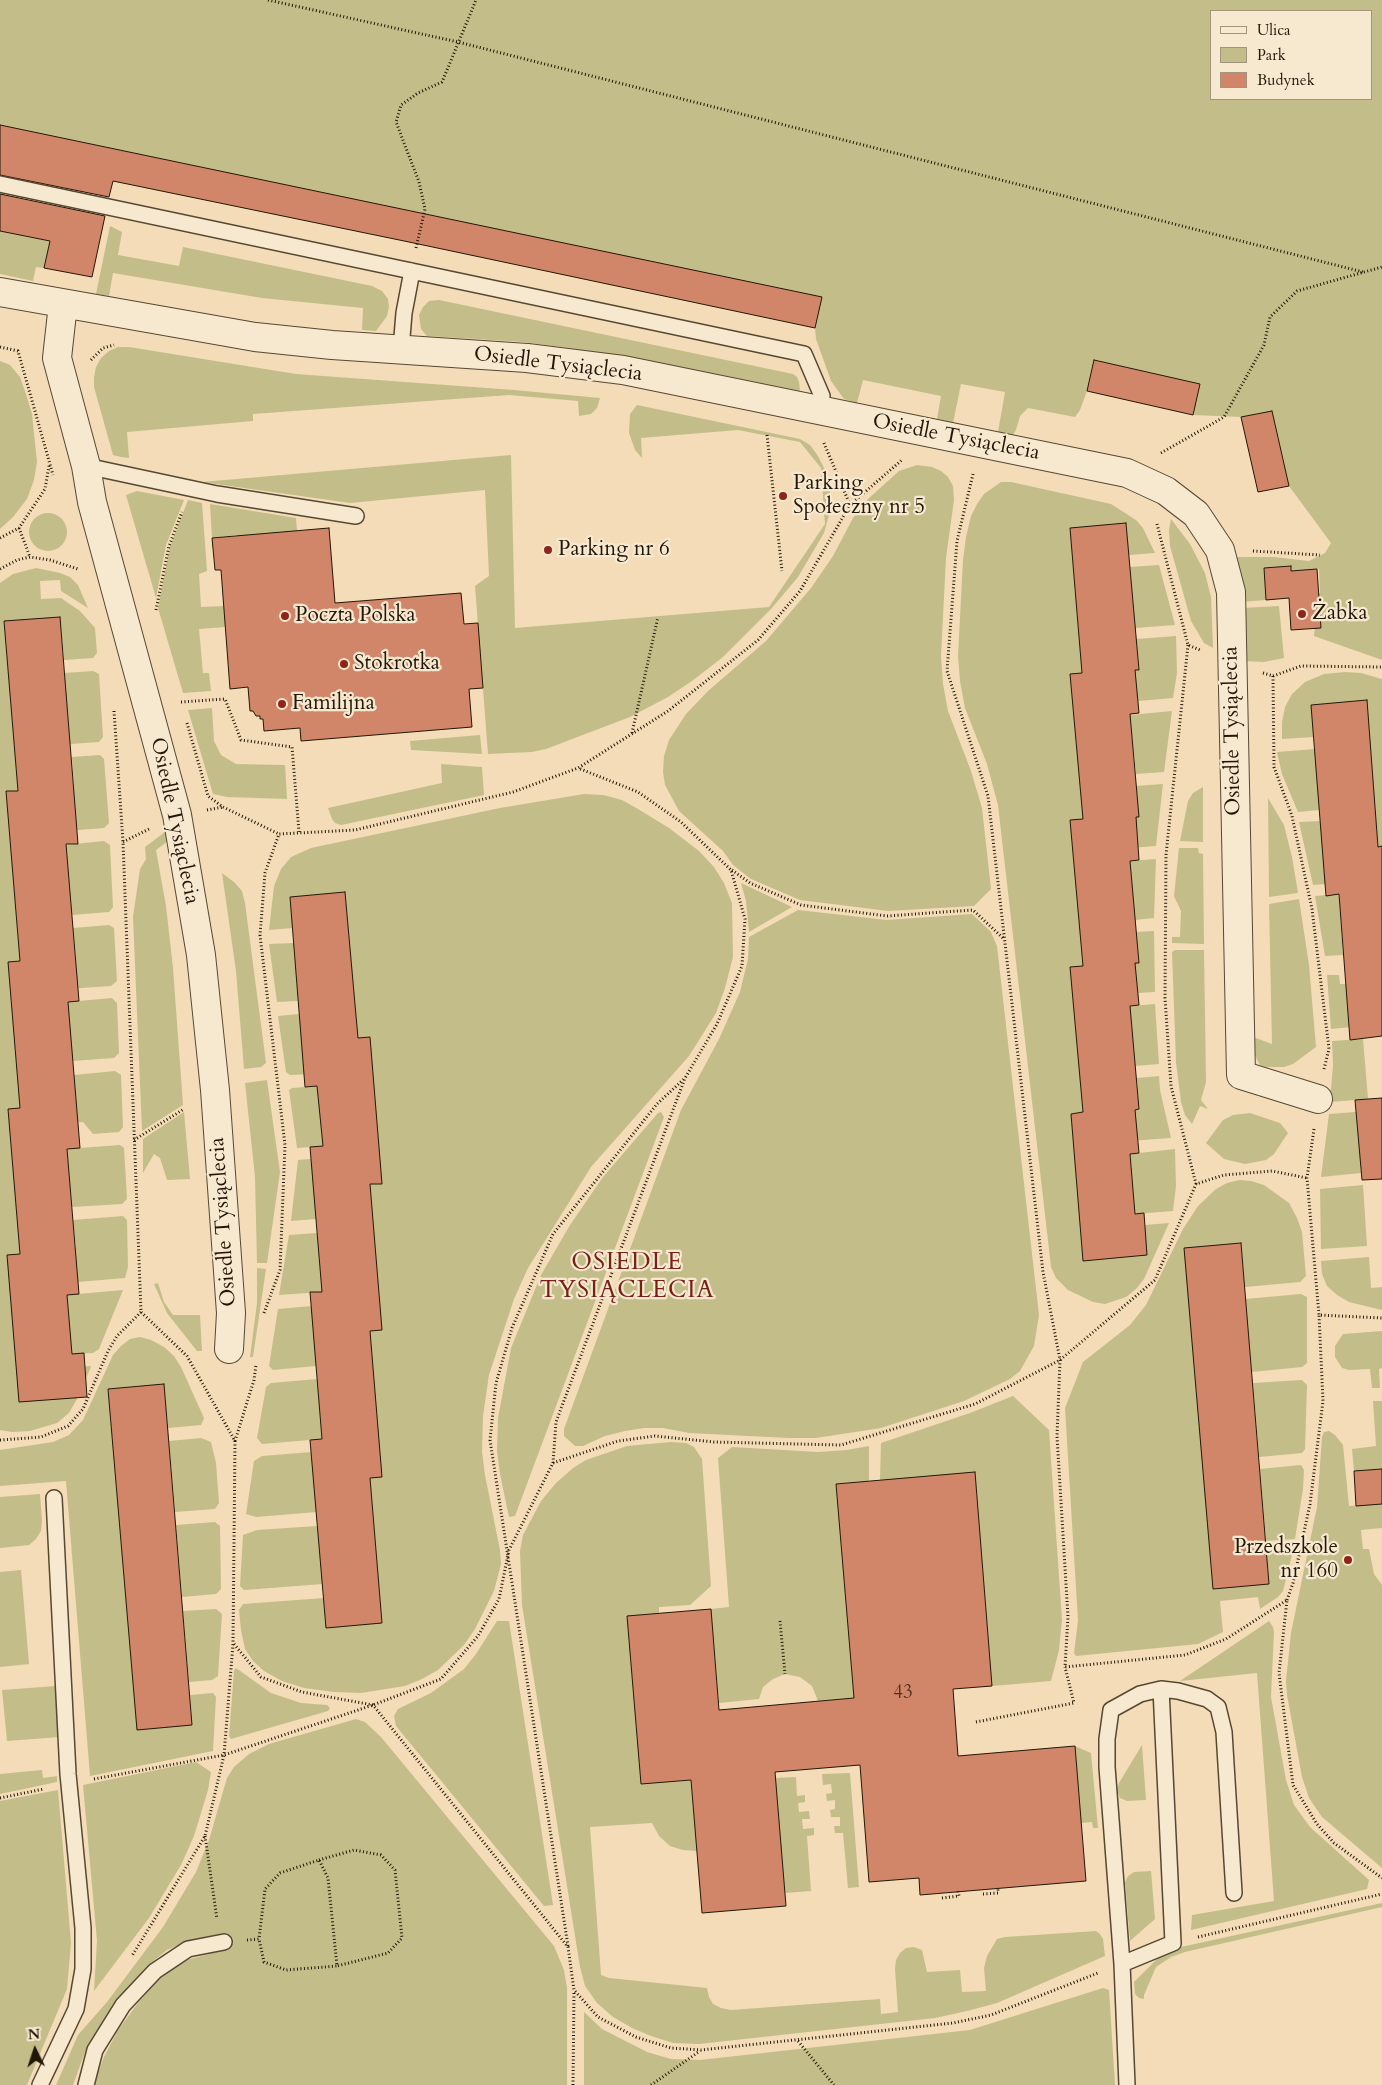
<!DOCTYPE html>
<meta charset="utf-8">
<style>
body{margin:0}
#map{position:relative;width:1382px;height:2085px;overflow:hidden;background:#f3dcb7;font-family:Cardo,serif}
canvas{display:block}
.legend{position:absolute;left:1210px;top:10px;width:162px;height:90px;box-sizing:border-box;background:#f7e8d0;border:1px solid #a2947f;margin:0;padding:6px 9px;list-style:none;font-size:15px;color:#221606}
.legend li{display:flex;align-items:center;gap:10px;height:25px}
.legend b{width:25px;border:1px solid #a2947f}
.north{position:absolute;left:10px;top:2025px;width:50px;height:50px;-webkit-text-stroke:4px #f7e8d0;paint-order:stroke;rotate:356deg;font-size:14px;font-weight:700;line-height:20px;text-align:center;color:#221606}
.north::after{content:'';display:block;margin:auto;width:18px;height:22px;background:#221606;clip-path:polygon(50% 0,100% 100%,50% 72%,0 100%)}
</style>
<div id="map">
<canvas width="1382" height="2085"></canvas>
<ul class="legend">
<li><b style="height:6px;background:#f7e8d0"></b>Ulica</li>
<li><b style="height:14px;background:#c3be89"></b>Park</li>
<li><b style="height:14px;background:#d1866a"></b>Budynek</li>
</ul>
<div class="north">N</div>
</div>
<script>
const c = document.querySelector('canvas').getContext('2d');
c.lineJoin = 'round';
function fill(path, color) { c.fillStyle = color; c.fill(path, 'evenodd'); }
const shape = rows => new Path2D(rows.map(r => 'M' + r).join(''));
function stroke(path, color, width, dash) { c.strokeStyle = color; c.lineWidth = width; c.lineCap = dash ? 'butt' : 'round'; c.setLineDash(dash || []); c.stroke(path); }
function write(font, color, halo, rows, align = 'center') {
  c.font = font + ' Cardo,serif'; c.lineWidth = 4.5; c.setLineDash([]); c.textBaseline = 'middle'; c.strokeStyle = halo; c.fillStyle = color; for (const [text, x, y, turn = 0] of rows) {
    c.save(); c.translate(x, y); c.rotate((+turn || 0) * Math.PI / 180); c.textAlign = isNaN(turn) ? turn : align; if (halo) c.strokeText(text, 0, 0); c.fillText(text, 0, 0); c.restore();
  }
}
const green = shape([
 [0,0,1382,0,1382,660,1314,636,1318,594,1320,593,1319,569,1291,571,1291,566,1264,568,1266,600,1241,602,1231,557,1274,557,1309,561,1325,553,1331,543,1289,486,1272,411,1241,417,1193,415,1200,384,1094,360,1087,391,1080,410,1075,417,1028,408,1020,416,1016,430,1013,435,998,432,1005,392,961,384,953,423,937,419,941,396,863,380,857,403,844,399,831,381,816,339,815,328,821,297,0,125],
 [1211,11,1371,11,1371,99,1211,99],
 [110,226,122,232,118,255,179,266,183,247,372,286,382,291,388,299,389,307,387,316,376,331,362,330,363,308,262,298,113,273,109,296,96,294],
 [0,231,97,251,49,245,44,268,36,267,33,281,0,274],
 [439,300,793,374,797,377,799,382,800,391,626,356,523,342,427,336,421,329,419,315,423,307,429,301],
 [118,347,129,347,296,374,514,390,600,398,597,408,591,414,579,416,578,401,509,395,253,414,253,421,127,432,129,458,121,457,113,455,94,387,94,377,96,367,101,358,109,351],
 [0,361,10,365,20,377,26,394,32,414,37,462,34,480,27,499,13,517,0,529],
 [637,405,800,439,810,445,818,456,826,472,830,491,830,511,824,533,798,577,771,609,723,657,692,681,668,697,630,717,546,749,532,752,488,754,475,586,489,576,485,490,350,503,202,482,511,455,515,628,769,607,825,524,821,468,800,442,738,430,641,438,642,458,635,450,629,433,630,414],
 [917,465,932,467,941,471,948,477,953,486,954,500,946,558,941,656,943,684,948,711,971,771,982,808,991,889,974,906,888,911,800,900,751,879,733,865,723,851,679,811,665,785,663,772,664,756,669,740,686,714,708,691,766,641,811,588,833,556,853,518,868,499,899,471],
 [1001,482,1011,482,1111,504,1136,520,1143,528,1155,553,1129,555,1126,523,1070,528,1082,673,1070,675,1083,819,1070,821,1083,966,1070,967,1083,1112,1071,1114,1083,1261,1139,1256,1145,1225,1169,1223,1144,1279,1136,1289,1126,1297,1105,1304,1093,1302,1068,1290,1056,1278,1051,1267,998,805,987,764,965,708,960,681,958,656,963,560,966,537,971,516,977,504,984,494],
 [137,491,184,500,166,545,156,598,126,495],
 [188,500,202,503,207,571,199,574,201,607,224,606,226,627,199,629,203,673,209,673,211,691,183,693,158,608,170,547],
 [210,504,296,518,297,531,238,542,237,535,212,538],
 '29 532a19 19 0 1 1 38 0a19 19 0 1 1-38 0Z',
 [1171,519,1190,544,1205,573,1211,597,1213,648,1204,643,1191,621,1170,546,1169,530],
 [1159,565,1175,625,1135,628,1130,567],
 [36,568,60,573,70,577,78,585,88,608,61,591,60,580,40,581,41,599,61,598,80,611,95,628,97,653,93,658,64,660,60,617,4,622,18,791,6,792,20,961,8,962,20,1108,8,1109,20,1254,73,1367,90,1366,91,1367,77,1399,69,1413,57,1423,30,1431,12,1432,0,1430,0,583,13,574],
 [1279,606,1284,658,1264,662,1243,661,1242,608],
 [1176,636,1177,673,1173,698,1138,701,1127,671,1139,670,1136,639],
 [93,671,99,674,103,737,99,742,70,744,64,673],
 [1345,672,1361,673,1382,679,1382,846,1378,847,1367,700,1311,705,1314,737,1282,739,1282,722,1285,707,1292,694,1305,682,1324,674],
 [212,708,214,741,221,755,236,764,285,765,287,799,227,797,213,794,188,710],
 [1172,711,1164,772,1136,774,1130,715],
 [480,735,482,754,411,750,410,741],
 [1315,749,1319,810,1298,812,1282,774,1277,752],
 [100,755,104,759,109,823,104,828,65,831,62,789,74,788,72,757],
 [441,764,482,767,484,795,341,825,335,823,332,819,328,808,442,783],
 [1163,784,1156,846,1129,848,1127,818,1136,786],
 [1203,787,1203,842,1180,841,1188,801,1193,793],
 [584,794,603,795,622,800,638,809,669,828,699,851,714,867,724,883,732,903,733,957,725,988,716,1013,689,1056,591,1167,528,1268,514,1299,489,1375,483,1416,482,1452,485,1475,500,1550,501,1564,494,1591,475,1629,464,1645,438,1670,422,1679,405,1686,361,1693,334,1692,304,1688,282,1681,264,1671,253,1661,245,1649,241,1630,239,1610,243,1604,324,1598,382,1622,370,1478,370,1331,382,1330,370,1184,381,1184,370,1037,358,1038,345,892,290,897,293,928,269,930,274,886,281,869,291,857,311,848,500,808],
 [1268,798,1284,825,1292,857,1298,893,1269,897],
 [1321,821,1338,883,1313,885,1299,822],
 [169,829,172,838,156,850,166,906,173,968,183,1105,142,1131,133,917,140,869,146,859,145,847],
 [104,841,110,845,113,907,109,912,72,915,66,845],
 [1179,848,1198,848,1199,853,1203,854,1204,944,1172,943,1172,937,1180,937,1181,911,1174,896],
 [1156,859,1154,918,1135,920,1130,861],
 [222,873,234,882,242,891,245,903,266,1063,261,1067,244,1069,236,971],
 [741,883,792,907,749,932,746,901],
 [1339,894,1343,955,1325,956,1315,896],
 [1299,899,1309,965,1316,1047,1293,1064,1284,1067,1266,1067,1260,1065,1251,1048,1248,1035,1272,1044,1269,904],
 [798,910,887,920,972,914,991,932,997,946,1039,1315,1034,1346,1020,1371,1010,1379,964,1401,881,1428,816,1438,788,1438,689,1433,663,1428,644,1428,625,1431,605,1436,583,1446,575,1446,564,1436,564,1429,681,1110,719,1039,740,992,748,959,749,937],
 [109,925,114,928,117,981,111,986,66,989,64,959,76,958,73,928],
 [1154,931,1155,992,1138,993,1127,964,1139,962,1136,932],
 [294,943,298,1001,277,1002,269,944],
 [1175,950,1204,950,1206,1082,1201,1100,1208,1109,1200,1106,1192,1124,1185,1115,1181,1102,1176,1062,1172,952],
 [1327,975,1339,975,1340,984,1346,984,1362,1026,1331,1029],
 [112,998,117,1003,119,1053,114,1058,72,1061,68,1002],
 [1155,1004,1159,1064,1135,1066,1130,1006],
 [299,1014,316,1074,290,1075,286,1072,278,1016],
 [1363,1039,1368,1099,1330,1102,1333,1065,1332,1041],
 [115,1071,121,1075,123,1127,119,1132,93,1134,83,1122,71,1123,74,1075],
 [1159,1076,1160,1090,1171,1138,1129,1141,1127,1110,1139,1109,1137,1078],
 [267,1080,280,1172,267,1263,257,1263,255,1177,245,1083],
 [317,1086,323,1146,297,1148,289,1090,292,1088],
 [1368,1111,1359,1141,1361,1173,1321,1177,1329,1114],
 [184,1112,190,1179,167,1180,160,1158,154,1154,143,1173,143,1139],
 [661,1112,664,1117,515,1516,509,1517,500,1474,497,1451,498,1418,511,1348,541,1275,570,1225,603,1177,658,1113],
 [1250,1113,1280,1123,1288,1133,1274,1154,1266,1160,1245,1164,1224,1159,1206,1143,1223,1120,1233,1115],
 [120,1145,124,1148,127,1199,122,1204,72,1207,67,1149],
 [1175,1149,1176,1186,1173,1211,1135,1214,1130,1154],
 [323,1158,316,1219,291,1221,298,1160],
 [1239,1180,1251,1181,1264,1185,1289,1203,1297,1218,1302,1232,1306,1276,1300,1282,1245,1287,1241,1243,1185,1248,1214,1589,1269,1584,1267,1553,1293,1551,1283,1591,1278,1597,1260,1609,1258,1597,1220,1601,1223,1632,1198,1644,1076,1656,1074,1653,1078,1621,1065,1408,1083,1362,1130,1325,1146,1305,1183,1229,1198,1206,1216,1189,1227,1183],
 [1363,1185,1367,1246,1321,1249,1320,1189],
 [123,1216,127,1220,128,1267,125,1278,66,1283,64,1252,76,1251,73,1220],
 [317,1233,322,1292,279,1295,289,1235],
 [1369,1257,1371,1288,1382,1287,1382,1310,1349,1302,1337,1295,1327,1286,1322,1274,1321,1261],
 [257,1268,266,1269,253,1357,250,1357,257,1303],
 [158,1283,164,1302,173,1315,200,1315,202,1351,197,1351,167,1313,154,1284],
 [123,1290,99,1349,93,1353,72,1354,67,1295],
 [1301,1294,1307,1297,1307,1363,1302,1367,1252,1372,1245,1299],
 [323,1305,316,1366,273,1370,269,1366,278,1309],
 [1382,1331,1382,1368,1379,1369,1380,1388,1372,1388,1370,1369,1349,1370,1342,1368,1335,1357,1335,1346,1343,1334],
 [140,1337,151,1340,164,1347,174,1356,181,1367,204,1418,201,1425,168,1428,164,1384,108,1389,137,1729,192,1725,190,1695,213,1693,216,1697,213,1751,90,1776,66,1481,0,1486,0,1450,53,1442,69,1435,83,1420,113,1355,121,1346,130,1339],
 [317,1379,322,1439,262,1444,257,1438,266,1387,271,1383],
 [1302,1380,1307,1385,1305,1449,1302,1453,1259,1457,1253,1383],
 [1013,1396,1049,1430,1062,1620,1059,1650,1051,1681,992,1686,975,1473,880,1480,881,1443,970,1413],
 [1373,1401,1382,1401,1382,1469,1354,1471,1352,1449,1376,1446],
 [1329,1431,1335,1435,1343,1445,1349,1506,1382,1504,1382,1528,1361,1530,1363,1549,1369,1549,1374,1574,1382,1585,1382,1868,1322,1817,1309,1798,1302,1777,1287,1695,1286,1681,1291,1633,1317,1507,1322,1437,1324,1432],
 [201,1438,211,1442,216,1463,219,1503,215,1509,175,1512,169,1441],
 [671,1442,686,1443,694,1447,702,1459,711,1586,690,1605,659,1607,659,1613,627,1617,641,1784,691,1780,697,1851,683,1850,670,1846,659,1836,652,1823,590,1827,601,1975,609,1978,707,1988,709,1997,713,2004,721,2008,731,2010,880,1999,881,2014,898,2012,895,1969,896,1960,900,1953,906,1948,914,1947,922,1950,927,1972,960,1970,962,1992,986,1991,984,1968,987,1956,997,1939,1005,1937,1096,1931,1100,1934,1103,1939,1105,1956,997,2003,967,2011,935,2018,699,2044,673,2043,651,2036,632,2028,613,2017,597,2003,585,1986,580,1967,522,1605,520,1551,523,1535,541,1501,556,1483,573,1468,586,1460,627,1446],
 [869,1446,869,1481,836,1484,854,1698,818,1701,812,1686,800,1677,785,1674,773,1679,763,1687,759,1699,719,1703,711,1609,729,1607,718,1458,732,1447,818,1452,847,1450],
 [324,1451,317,1512,256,1517,246,1514,254,1461,262,1456],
 [1301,1465,1304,1470,1303,1489,1295,1539,1266,1541,1260,1469],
 [40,1494,42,1521,41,1531,36,1539,29,1545,0,1548,0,1497],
 [215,1522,220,1526,221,1589,216,1594,182,1597,176,1525],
 [317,1526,323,1584,244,1590,240,1586,243,1535,257,1530],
 [21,1570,29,1664,0,1667,0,1572],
 [216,1609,222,1614,218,1676,212,1680,189,1682,183,1611],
 [497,1621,509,1621,553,1905,544,1906,396,1726,394,1716,398,1709,431,1693,464,1669,476,1654],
 [1269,1621,1273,1627,1274,1632,1271,1697,1286,1780,1294,1805,1310,1827,1369,1880,1367,1889,1191,1930,1192,1915,1274,1901,1257,1673,1180,1681],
 [236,1668,271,1693,301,1703,327,1705,330,1708,328,1711,231,1739,229,1736,234,1671],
 [56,1686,60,1737,7,1741,2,1690],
 [356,1719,365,1722,381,1737,554,1946,564,1970,567,1988,567,2085,93,2085,104,2057,118,2030,138,2003,158,1980,176,1966,190,1959,225,1950,223,1933,187,1941,167,1950,147,1966,99,2027,85,2052,73,2085,56,2085,78,2035,107,2002,163,1927,196,1872,209,1840,227,1778,234,1767,249,1754,269,1744],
 [1142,1745,1146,1800,1127,1801,1120,1798,1117,1790,1119,1783],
 [1075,1746,1091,1753,1098,1828,1093,1828,1092,1822,1081,1823],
 [196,1762,211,1772,208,1790,194,1836,181,1865,149,1918,94,1991,97,1941,83,1785],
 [42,1770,43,1778,57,1776,57,1782,0,1794,0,1774],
 [850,1773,859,1887,848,1888,843,1833,835,1833,834,1826,840,1826,840,1817,831,1817,830,1810,835,1809,835,1800,827,1801,826,1794,832,1793,831,1784,823,1785,822,1774],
 [796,1777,797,1796,805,1795,805,1802,798,1803,799,1812,809,1811,810,1819,802,1819,803,1829,814,1828,814,1835,807,1836,811,1891,785,1893,775,1778],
 [58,1790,71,1943,67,1989,27,2085,0,2085,0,1801],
 [1151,1871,1155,1919,1130,1941,1125,1882,1128,1876,1134,1872],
 [1382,1903,1382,1907,1185,1952,1171,1957,1156,1967,1144,1995,1144,1999,1139,1998,1135,1994,1134,1982,1161,1955,1172,1949],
 [1103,1988,1109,1990,1115,2085,584,2085,584,2012,602,2029,647,2052,671,2059,700,2060,970,2030]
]);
const building = shape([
 [0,125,822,297,815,328,409,242,113,181,109,197,0,175,0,125],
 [0,194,105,216,92,277,44,268,50,241,0,231,0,194],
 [1094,360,1200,384,1193,415,1087,391,1094,360],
 [1272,411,1289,486,1258,492,1241,417,1272,411],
 [1126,523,1139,670,1135,670,1139,713,1130,714,1139,817,1136,817,1139,860,1130,861,1139,963,1135,963,1139,1005,1130,1006,1139,1109,1135,1110,1139,1153,1130,1154,1135,1214,1144,1213,1147,1255,1083,1261,1071,1114,1083,1112,1070,967,1083,966,1070,820,1083,819,1070,674,1082,673,1070,528,1126,523],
 [329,528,335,603,461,593,464,624,478,623,483,688,469,689,472,727,301,741,300,728,264,731,263,719,260,719,260,716,256,716,253,711,250,711,248,687,230,689,221,570,215,570,212,538,329,528],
 [1291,566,1291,571,1317,569,1321,628,1291,630,1289,598,1266,600,1264,568,1291,566],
 [60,617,78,844,66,844,79,1001,68,1002,80,1148,67,1149,79,1294,67,1295,72,1354,84,1353,87,1397,19,1402,7,1255,20,1254,8,1109,20,1108,8,962,20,961,6,791,18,791,4,621,60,617],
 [1367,700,1378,847,1382,846,1382,1036,1350,1040,1339,894,1326,896,1311,705,1367,700],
 [345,892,358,1038,370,1037,382,1184,370,1184,382,1330,370,1331,382,1477,370,1478,382,1623,326,1628,310,1440,322,1439,310,1292,322,1292,310,1147,323,1146,317,1086,305,1087,290,897,345,892],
 [1382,1098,1382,1179,1362,1180,1355,1100,1382,1098],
 [1241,1243,1269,1584,1213,1589,1184,1248,1241,1243],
 [164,1384,192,1725,137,1730,108,1389,164,1384],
 [1382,1469,1382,1504,1356,1506,1354,1471,1382,1469],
 [975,1472,992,1686,953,1689,958,1756,1075,1746,1086,1881,920,1895,919,1878,869,1882,860,1765,775,1772,786,1906,702,1913,691,1780,641,1784,627,1616,711,1609,719,1710,854,1698,836,1484,975,1472]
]);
const path = shape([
 [268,0,458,42,1363,272],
 [416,248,425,209,419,182,396,122,401,105,418,93,442,82,476,0],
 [0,347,18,351,53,475],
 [91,360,103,348,114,345],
 [767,435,782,571],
 [824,443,850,505],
 [1161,453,1224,417,1264,345,1270,317,1297,291,1382,267],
 [973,474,957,541,947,671,988,796,1043,1272,1060,1360,1057,1436,1068,1617,1065,1667,1185,1655,1226,1639,1287,1600,1279,1673,1293,1785,1317,1824,1334,1843,1382,1878],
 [1157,524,1188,645,1200,650],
 [19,528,30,557],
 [0,538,19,528,45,489,49,466],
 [1253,551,1320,555],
 [0,569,17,560,30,557,50,560,78,569],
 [156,610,169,546,182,512],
 [1188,645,1166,855,1165,998,1171,1086,1196,1184],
 [1263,673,1273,676,1301,666,1382,667],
 [1273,676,1274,767,1292,816,1312,909,1329,1049,1324,1069],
 [181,702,225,699,241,740,292,747,299,832],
 [114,711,123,842,141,1312,187,1356,235,1441,233,1644,224,1755,205,1836,132,1956],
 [187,723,208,796,223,807,279,834],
 [632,733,658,617],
 [207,810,223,807],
 [123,842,149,829],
 [732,870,750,883,801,905,887,916,973,910,1004,939],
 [1314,1129,1307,1178,1319,1315,1382,1318],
 [134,1140,184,1109],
 [264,1313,280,1270,285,1145,260,935,265,873,279,834,355,830,513,792,578,768,668,711,758,640,800,591,850,505,903,459],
 [0,1440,41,1437,68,1426,83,1409,108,1351,117,1336,141,1312],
 [235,1441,254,1380,256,1365],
 [553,1463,556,1422,685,1078,717,1024,742,966,745,919,731,870,681,822,638,792,578,768],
 [1287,1600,1293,1583,1310,1504,1323,1401,1319,1315],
 [780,1621,785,1674],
 [234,1644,261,1677,302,1692,373,1705,568,1947,574,1990,598,2017,636,2037,671,2048,701,2050,953,2023,991,2015,1098,1973],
 [976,1722,1074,1703,1065,1667],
 [94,1779,224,1755,373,1705,441,1679,478,1636,499,1599,509,1550,553,1463,618,1441,655,1436,714,1442,841,1445,975,1404,1060,1360,1155,1280,1196,1184,1224,1175,1272,1171,1307,1178],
 [0,1798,44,1789],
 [205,1836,217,1919],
 [319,1860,354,1850,381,1855,395,1870,402,1938,388,1953,337,1966],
 [983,1894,998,1893,998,1888],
 [942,1898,959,1896,958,1891],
 [1198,1937,1382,1894],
 [247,1940,259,1939,264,1962,286,1970,337,1966,328,1878,319,1860,280,1873,265,1889,259,1939],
 [568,1946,490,1440,496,1383,512,1328,553,1234,657,1104,685,1078],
 [798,2041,834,2085],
 [573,2085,574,1991],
 [651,2085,700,2051]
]);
const lane = shape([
 [0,184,804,354,822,396,820,410],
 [401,349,404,313,412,271],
 [86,466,217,494,356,516],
 [1122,1964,1173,1943,1161,1689],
 [40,2085,76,2009,83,1969,83,1928,68,1774,54,1498],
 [86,2085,95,2050,123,2005,155,1971,188,1949,224,1942],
 [1127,2085,1122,1964,1107,1767,1107,1739,1111,1710,1140,1694,1161,1689,1178,1691,1207,1699,1218,1707,1224,1732,1234,1893]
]);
const street = shape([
 [0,292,255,337,332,345,527,358,623,370,1127,473,1166,491,1196,514,1220,550,1231,592,1241,1075,1318,1099],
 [63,304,57,358,86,466,92,502,177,815,201,955,215,1090,231,1313,229,1349]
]);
const markers = [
 [783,496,5,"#8f2418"],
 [548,550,5,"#8f2418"],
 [1302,614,5,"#8f2418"],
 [285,616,5,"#8f2418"],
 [344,664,5,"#8f2418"],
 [282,704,5,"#8f2418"],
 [1348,1560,5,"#8f2418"]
];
const numberNames = [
 ["43",903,1694]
];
const streetNames = [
 ["Osiedle Tysiąclecia",558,365,7],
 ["Osiedle Tysiąclecia",956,438,11],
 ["Osiedle Tysiąclecia",1233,731,-91],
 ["Osiedle Tysiąclecia",174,821,78],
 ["Osiedle Tysiąclecia",224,1222,-94]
];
const poiNames = [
 ["Parking",793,484],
 ["Społeczny nr 5",793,508],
 ["Parking nr 6",558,550],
 ["Żabka",1312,614],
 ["Poczta Polska",295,616],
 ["Stokrotka",354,664],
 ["Familijna",292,704],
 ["Przedszkole",1338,1548,"right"],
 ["nr 160",1338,1572,"right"]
];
const quarterNames = [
 ["OSIEDLE",627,1263],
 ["TYSIĄCLECIA",627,1291]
];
fill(green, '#c3be89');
fill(building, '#d1866a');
stroke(building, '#221606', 1);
stroke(lane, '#564832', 18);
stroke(street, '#564832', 30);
stroke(path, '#221606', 3, [1, 2.5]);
stroke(lane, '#f7e8d0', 15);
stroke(street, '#f7e8d0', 28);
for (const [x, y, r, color] of markers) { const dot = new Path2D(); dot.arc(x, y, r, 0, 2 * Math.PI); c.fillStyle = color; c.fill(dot); stroke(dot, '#f7e8d0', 2); }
write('19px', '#4e321f', null, numberNames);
write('21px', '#221606', '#f7e8d0', streetNames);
write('21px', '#221606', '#f7e8d0', poiNames, 'left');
c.letterSpacing = '1px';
write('24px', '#7a1f14', '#f7e8d0', quarterNames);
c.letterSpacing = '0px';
</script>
